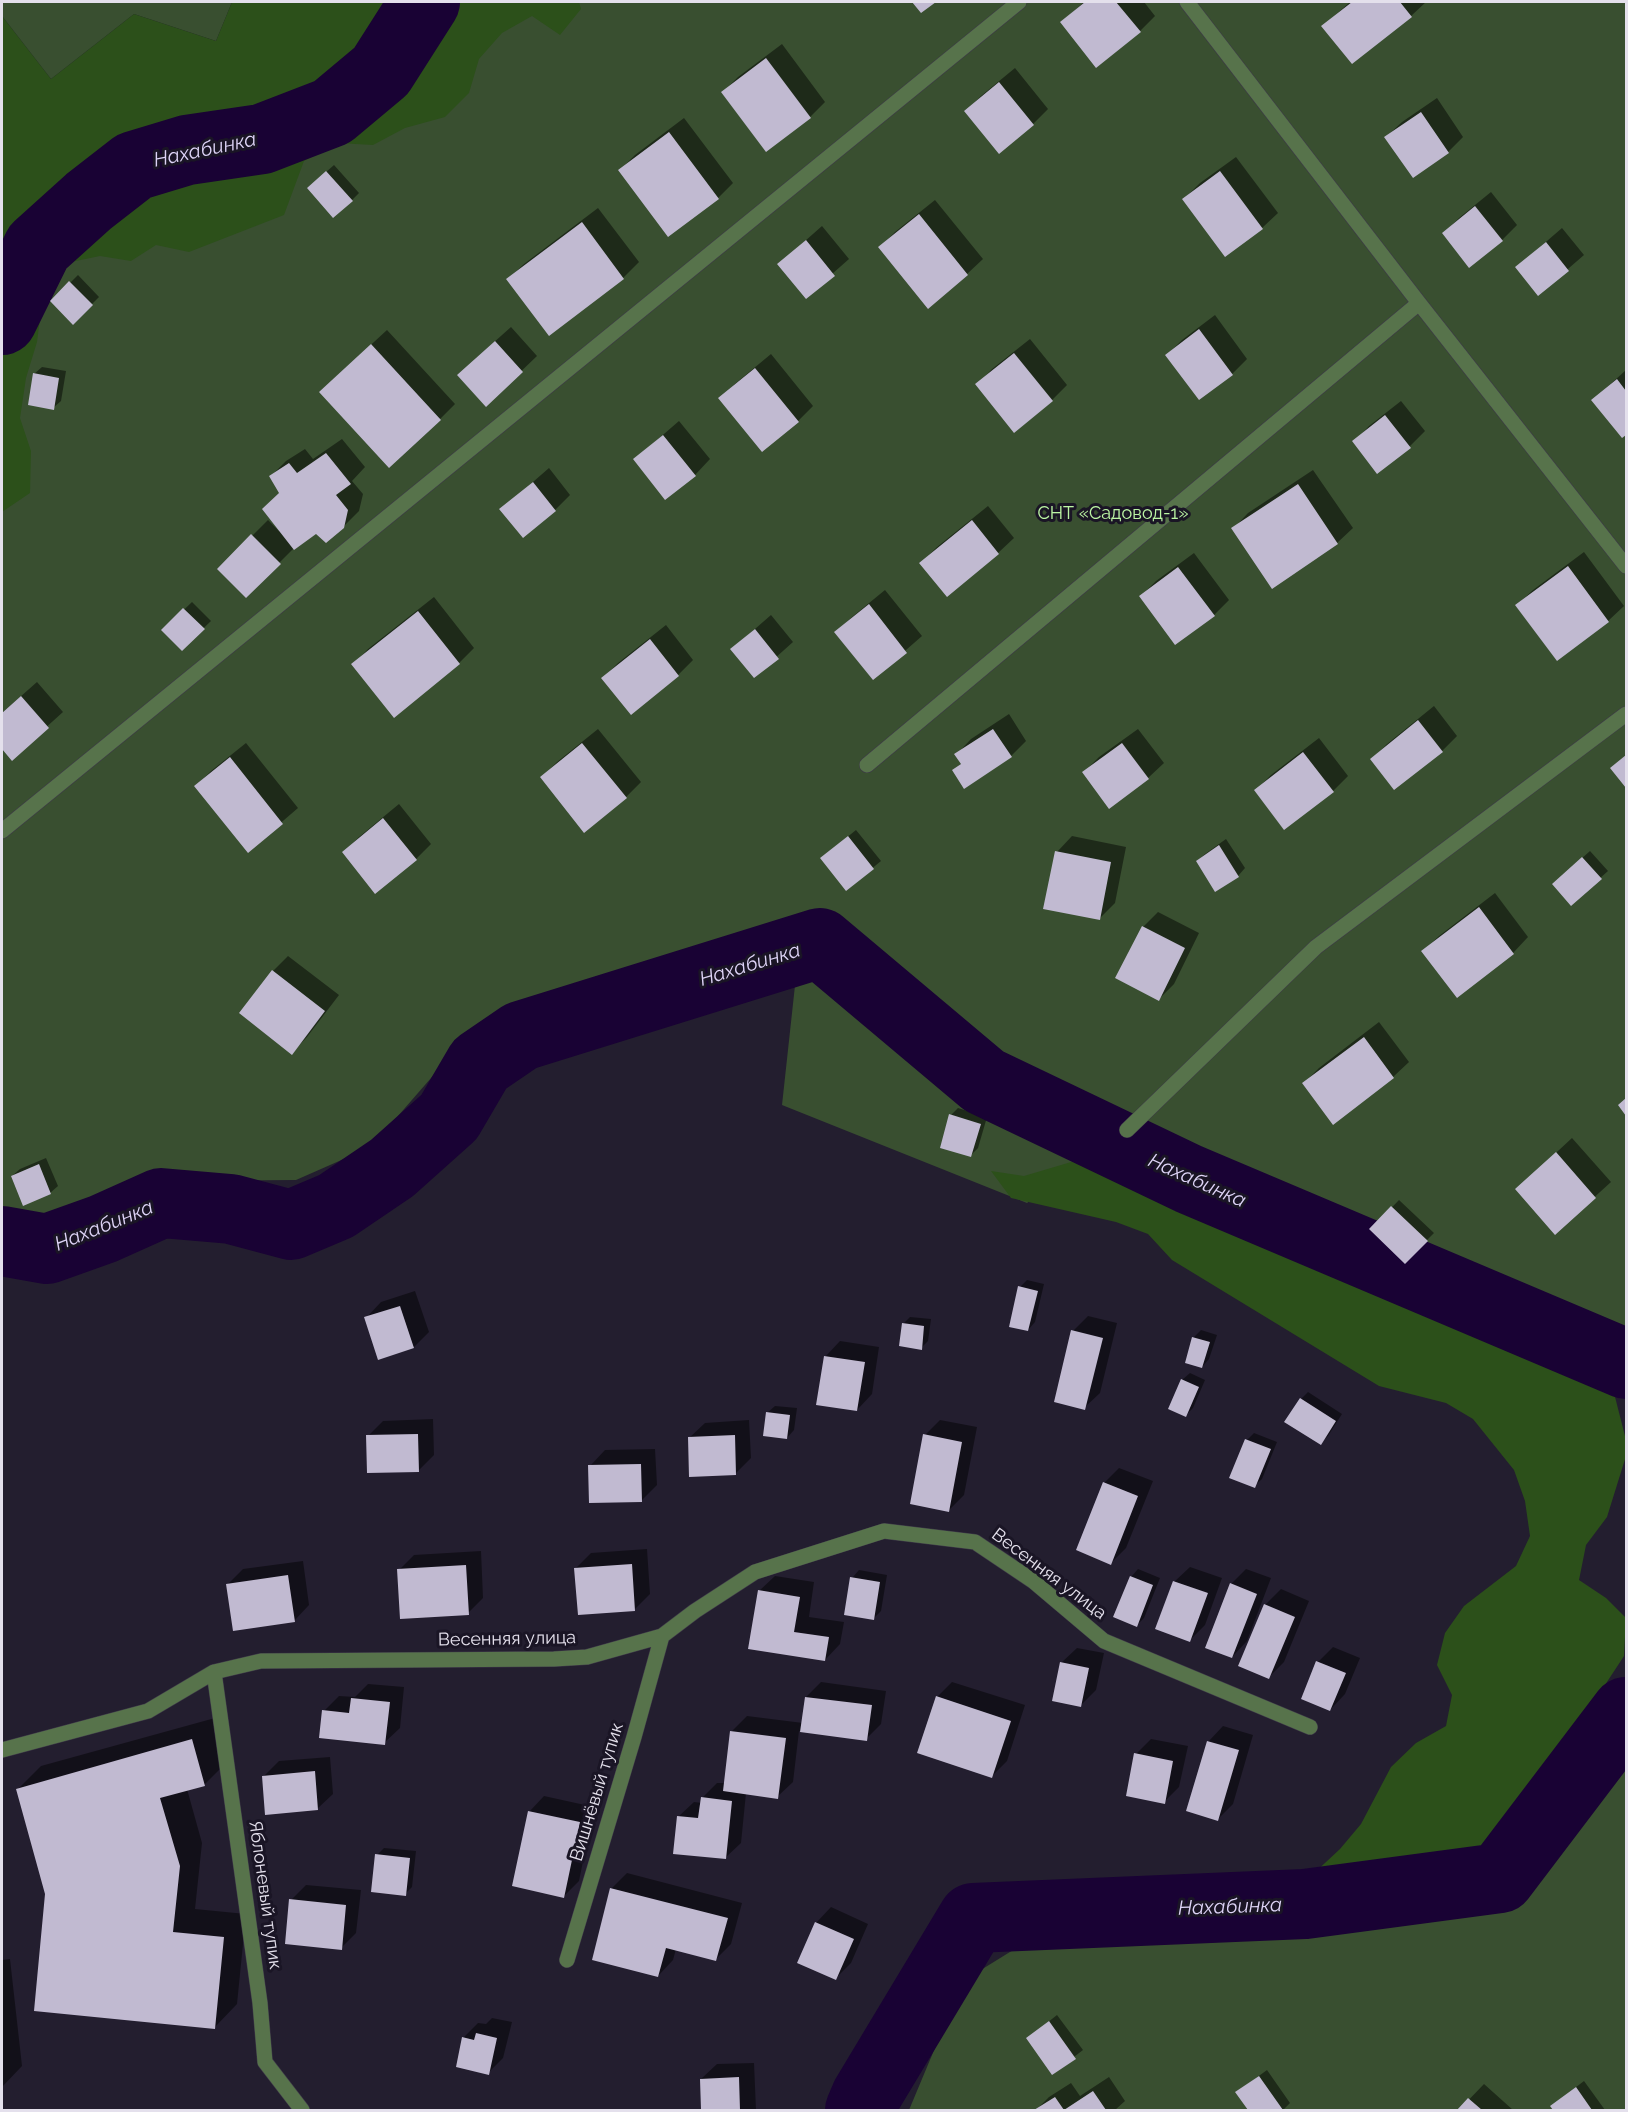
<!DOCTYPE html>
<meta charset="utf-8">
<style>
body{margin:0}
#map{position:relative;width:1628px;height:2112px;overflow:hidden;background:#231e2f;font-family:Raleway,sans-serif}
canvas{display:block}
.frame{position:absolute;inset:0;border:3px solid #e4e0ec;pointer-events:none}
</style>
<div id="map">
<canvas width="1628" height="2112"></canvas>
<div class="frame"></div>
</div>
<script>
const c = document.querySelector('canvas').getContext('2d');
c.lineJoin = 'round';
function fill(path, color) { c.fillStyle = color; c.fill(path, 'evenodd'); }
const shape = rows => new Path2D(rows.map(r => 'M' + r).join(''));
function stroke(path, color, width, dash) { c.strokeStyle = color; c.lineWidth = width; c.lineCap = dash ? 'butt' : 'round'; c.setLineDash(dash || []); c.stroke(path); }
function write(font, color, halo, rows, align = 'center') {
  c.font = font + ' Raleway,sans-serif'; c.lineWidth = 6; c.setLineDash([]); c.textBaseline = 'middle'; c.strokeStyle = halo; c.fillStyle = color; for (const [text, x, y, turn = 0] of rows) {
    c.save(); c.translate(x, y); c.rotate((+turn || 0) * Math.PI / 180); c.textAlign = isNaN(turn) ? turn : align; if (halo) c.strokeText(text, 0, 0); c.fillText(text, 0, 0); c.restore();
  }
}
const green = shape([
 [2,2,232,2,216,41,134,14,51,79,2,16],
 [471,2,1626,2,1626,1336,1597,1322,1469,1280,1410,1273,1112,1133,1027,1203,782,1105,802,921,725,940,532,1008,438,1070,371,1147,296,1180,170,1181,4,1249,2,1248,2,401,18,345,67,255],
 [1626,1722,1626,2110,909,2110,963,1981,1018,1947,1115,1934,1502,1900]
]);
const forest = shape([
 [232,2,579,2,581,9,560,35,532,16,502,33,479,59,469,93,445,117,405,128,373,145,338,143,304,161,284,215,189,252,156,245,131,261,100,256,71,262,46,273,37,342,26,378,20,418,31,451,30,493,2,512,2,16,51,79,134,14,216,41],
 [1088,1157,1326,1260,1416,1304,1612,1385,1626,1440,1626,1456,1607,1517,1586,1545,1579,1580,1606,1598,1626,1618,1624,1656,1586,1714,1570,1745,1546,1769,1527,1796,1516,1831,1491,1855,1458,1870,1297,1889,1340,1849,1361,1824,1391,1767,1416,1743,1446,1726,1452,1695,1437,1665,1445,1633,1464,1606,1516,1566,1530,1536,1525,1501,1514,1470,1473,1419,1446,1403,1379,1386,1172,1260,1148,1234,1116,1222,1011,1198,991,1171,1024,1176]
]);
const shadow = shape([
 [1084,2,1144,2,1155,16,1140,31,1062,22],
 [1350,2,1426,2,1411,16,1352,62,1323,26],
 [782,44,825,102,810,117,723,92,738,77],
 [1015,68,1048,109,1033,124,966,111,981,96],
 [1437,98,1463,137,1448,152,1386,137,1402,122],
 [684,118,733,183,718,198,620,170,635,155],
 [1236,157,1278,213,1262,228,1226,255,1184,199,1200,183],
 [334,165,359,193,352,200,316,181],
 [1491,192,1517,225,1502,240,1444,233,1459,218],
 [935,200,983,259,967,274,880,247,895,232],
 [598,208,639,262,623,278,549,334,508,279,524,264],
 [822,226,849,259,806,297,779,264],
 [1562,228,1584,255,1539,294,1517,267],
 [78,275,99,297,73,323,52,301],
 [1215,315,1247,359,1232,374,1167,355,1182,340],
 [511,327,537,356,486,405,474,360],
 [387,330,455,404,440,419,336,377],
 [1030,339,1067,385,1052,400,977,385,992,369],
 [771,354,813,406,798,421,720,398,736,383],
 [42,367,66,371,61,401,53,408,34,374],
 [1626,370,1626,433,1622,436,1593,400],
 [1401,401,1425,431,1410,446,1377,472,1354,442,1369,426],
 [679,421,710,459,695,475,635,459],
 [342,439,365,467,352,481,363,494,359,511,343,527,316,532,294,548,246,596,219,569,268,520,279,531,280,530,280,492,271,476,286,461,305,449,313,459],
 [549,468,570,495,555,510,502,509],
 [1313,470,1353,528,1337,543,1233,529,1248,513],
 [988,506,1014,538,998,553,947,594,921,563,937,547],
 [1584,552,1624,606,1608,621,1558,659,1517,605,1533,590],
 [1194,553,1229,600,1214,615,1141,596,1156,581],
 [885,590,922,636,874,678,836,632,852,617],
 [434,597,474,648,459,663,353,665,368,649],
 [192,602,211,621,182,649,163,630],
 [771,615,793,642,755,676,732,649],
 [666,625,693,660,678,675,603,678,618,663],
 [37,682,63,712,12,758,2,747,2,713],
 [1434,706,1457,736,1442,751,1372,759,1387,744],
 [1009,714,1026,741,1011,756,954,770,962,763,956,755,971,739],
 [598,729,641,782,626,797,542,777,557,762],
 [1138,729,1164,763,1148,778,1109,807,1084,772,1099,757],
 [1319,738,1348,776,1333,791,1256,790,1271,775],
 [246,743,298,808,248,851,196,786,211,771],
 [399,804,431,844,416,859,344,852,359,837],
 [856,830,881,861,847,889,830,851],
 [1072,836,1126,847,1115,903,1099,919,1057,852],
 [1226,839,1245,868,1238,876,1216,890,1197,861,1205,854],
 [1590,851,1608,871,1571,904,1561,877],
 [1495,893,1528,937,1513,953,1457,996,1423,951,1439,936],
 [1158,912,1199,933,1174,984,1159,999,1143,927],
 [288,956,339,995,307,1037,292,1053,273,971],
 [1379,1022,1409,1062,1393,1077,1334,1123,1304,1083,1319,1068],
 [958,1108,987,1117,978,1148,971,1155,951,1115],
 [1572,1138,1611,1182,1555,1233,1517,1189],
 [46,1158,58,1186,50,1193,12,1176,20,1169],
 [1399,1200,1434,1233,1405,1262,1371,1229],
 [1027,1280,1044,1284,1035,1322,1028,1330,1020,1287],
 [415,1291,429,1332,414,1347,366,1318,381,1302],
 [1088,1316,1117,1323,1100,1393,1084,1408,1073,1331],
 [910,1317,931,1319,928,1341,921,1348,903,1324],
 [1201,1330,1217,1335,1209,1359,1202,1367,1194,1337],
 [840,1341,879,1347,872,1394,857,1410,825,1357],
 [1190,1373,1205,1380,1193,1408,1186,1415,1182,1380],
 [1308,1392,1342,1414,1328,1436,1320,1444,1301,1399],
 [775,1406,797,1408,794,1430,787,1438,767,1413],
 [433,1419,434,1455,419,1470,368,1436,383,1421],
 [749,1420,751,1458,736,1473,689,1438,705,1423],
 [940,1420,977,1427,964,1495,949,1510,925,1435],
 [1254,1433,1277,1442,1262,1479,1254,1486,1247,1440],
 [655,1449,657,1485,641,1501,590,1466,605,1450],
 [1119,1468,1153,1481,1126,1548,1111,1563,1104,1483],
 [647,1549,650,1594,634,1610,576,1568,591,1553],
 [481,1551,483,1598,468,1613,399,1570,414,1555],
 [303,1561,309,1605,294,1621,228,1584,243,1569],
 [1190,1567,1222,1578,1205,1625,1190,1640,1174,1582],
 [1138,1569,1160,1578,1144,1618,1137,1625,1131,1577],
 [1246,1569,1271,1578,1247,1641,1232,1657,1231,1584],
 [859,1570,887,1575,881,1611,874,1618,852,1578],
 [775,1576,814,1582,809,1617,844,1622,840,1644,825,1660,750,1648,759,1591],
 [1281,1589,1309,1601,1284,1662,1269,1677,1265,1605],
 [1333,1647,1360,1658,1345,1694,1330,1710,1318,1662],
 [1077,1648,1104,1653,1096,1690,1081,1705,1061,1663],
 [821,1682,886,1691,881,1724,866,1739,799,1731,793,1782,777,1797,746,1793,741,1843,725,1858,678,1817,694,1802,702,1803,702,1798,717,1783,725,1783,732,1731,747,1716,803,1723,806,1697],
 [952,1682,1025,1705,1007,1761,992,1776,937,1697],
 [368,1684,404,1687,400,1728,384,1743,324,1711,339,1696,355,1697],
 [215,1718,227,1762,204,1785,187,1789,202,1843,195,1909,246,1914,237,2004,215,2027,47,1894,18,1789,41,1766],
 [1223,1726,1253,1735,1233,1804,1218,1819,1208,1742],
 [1151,1739,1188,1746,1179,1787,1164,1802,1136,1754],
 [330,1757,333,1794,317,1809,263,1777,279,1761],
 [544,1796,594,1807,579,1881,564,1896,529,1812],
 [384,1848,416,1851,412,1887,405,1894,377,1855],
 [627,1873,742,1903,731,1944,716,1959,676,1949,673,1960,658,1976,611,1889],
 [306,1885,361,1890,356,1933,341,1948,291,1900],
 [831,1907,868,1924,851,1963,835,1979,816,1923],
 [10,1959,22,2066,2,2087,2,1960],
 [1057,2015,1083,2050,1053,2073,1028,2038],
 [492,2018,512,2022,503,2058,488,2073,463,2038,478,2023,486,2024],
 [754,2063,756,2110,702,2110,701,2079,717,2064],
 [1267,2070,1290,2103,1283,2110,1249,2110,1237,2092],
 [1109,2077,1125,2101,1115,2110,1036,2110,1049,2097,1071,2083,1080,2096],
 [1584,2081,1605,2110,1554,2110,1551,2106],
 [1484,2084,1513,2110,1459,2110]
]);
const river = shape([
 [2,320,38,247,89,201,134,166,187,150,262,139,332,112,381,71,425,2],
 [2,1241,47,1249,103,1229,161,1203,231,1209,291,1225,336,1206,392,1168,449,1117,480,1064,521,1036,820,943,984,1081,1189,1179,1626,1364],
 [860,2110,866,2096,973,1918,1305,1904,1500,1878,1626,1712]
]);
const building = shape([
 [912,2,936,2,921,13],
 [1085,2,1116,2,1141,32,1096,68,1060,22],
 [1352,2,1400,2,1412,17,1352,64,1321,26],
 [766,58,811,118,766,152,721,92],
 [999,82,1034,125,999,154,964,111],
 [1421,112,1449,153,1413,178,1384,137],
 [669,132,719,199,668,237,618,170],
 [326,171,353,201,333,218,307,188],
 [1220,171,1263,229,1225,257,1182,199],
 [1475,206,1503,241,1469,268,1442,233],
 [919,214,968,275,928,309,878,247],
 [582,222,624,279,549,336,506,279],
 [806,240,835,276,806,299,777,264],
 [1546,242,1569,271,1538,296,1515,267],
 [69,281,93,305,73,325,50,301],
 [1199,329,1233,375,1199,400,1165,355],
 [495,341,523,372,486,407,457,375],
 [371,344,441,420,389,468,319,392],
 [1014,353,1053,401,1014,433,975,384],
 [755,368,799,422,762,452,718,398],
 [33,373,59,378,54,410,28,405],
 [1617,379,1626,391,1626,435,1622,438,1591,400],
 [1385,415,1411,448,1377,474,1352,441],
 [663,435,696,476,665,500,633,459],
 [326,453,351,484,336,495,348,510,344,528,326,543,316,534,294,550,262,509,279,493,269,476,289,463,297,473],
 [533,482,556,511,523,538,499,509],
 [1298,484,1338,544,1272,589,1231,528],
 [972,520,999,554,947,597,919,563],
 [251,534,281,564,246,598,217,569],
 [1568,566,1609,622,1557,661,1515,605],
 [1178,567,1215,616,1175,645,1139,596],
 [869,604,907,653,873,680,834,632],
 [183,608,205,629,182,651,161,630],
 [418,611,460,664,394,718,351,664],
 [755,629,779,659,754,678,730,649],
 [650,639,679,676,631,715,601,678],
 [21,696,49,728,12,761,2,749,2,713],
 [1418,720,1443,752,1394,790,1370,759],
 [993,729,1012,757,964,789,952,770,961,764,954,754],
 [582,743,627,798,584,833,540,777],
 [1122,743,1149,779,1109,809,1082,772],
 [1303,752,1334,792,1284,830,1254,790],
 [1626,755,1626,788,1610,768],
 [230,757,283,824,248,853,194,786],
 [383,818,417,860,375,894,342,852],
 [848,836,874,869,846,891,820,858],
 [1219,845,1239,877,1215,892,1196,861],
 [1055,851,1111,862,1100,920,1043,909],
 [1582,857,1602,879,1571,906,1552,884],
 [1479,907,1514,954,1457,998,1421,951],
 [1142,926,1185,948,1159,1001,1115,978],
 [272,970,325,1011,292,1055,239,1013],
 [1364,1037,1394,1078,1333,1125,1302,1083],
 [1626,1098,1626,1116,1618,1105],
 [949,1114,981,1124,971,1157,940,1148],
 [1556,1152,1596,1198,1555,1235,1515,1189],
 [39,1164,51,1194,23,1206,11,1176],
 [1391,1206,1428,1241,1405,1264,1369,1229],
 [1018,1286,1038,1291,1028,1331,1009,1327],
 [400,1306,414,1348,378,1360,364,1317],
 [902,1323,924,1326,922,1350,899,1346],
 [1071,1330,1103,1338,1085,1410,1054,1402],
 [1192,1337,1210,1342,1202,1368,1185,1363],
 [824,1356,865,1362,857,1411,816,1405],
 [1181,1379,1199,1387,1186,1417,1168,1409],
 [1300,1398,1336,1421,1321,1445,1284,1422],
 [766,1412,790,1415,787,1439,763,1436],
 [418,1434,419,1472,367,1473,366,1435],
 [923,1434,962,1442,949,1512,910,1504],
 [735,1435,736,1475,689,1477,688,1437],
 [1245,1439,1271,1449,1255,1488,1229,1478],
 [641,1464,642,1502,589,1503,588,1465],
 [1103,1482,1138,1496,1111,1565,1076,1550],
 [632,1564,635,1611,578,1615,574,1568],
 [466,1565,469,1615,400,1619,397,1569],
 [288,1575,295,1622,233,1631,226,1584],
 [1130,1576,1153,1585,1137,1627,1113,1617],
 [850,1577,880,1582,874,1620,844,1615],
 [1173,1581,1208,1593,1190,1642,1155,1629],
 [1230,1583,1257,1594,1232,1658,1205,1648],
 [758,1590,800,1597,794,1632,829,1637,825,1661,748,1649],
 [1264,1604,1295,1617,1269,1679,1238,1666],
 [1316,1661,1346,1673,1330,1711,1301,1699],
 [1060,1662,1089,1668,1081,1707,1052,1701],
 [936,1696,1011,1721,992,1778,917,1753],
 [805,1697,872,1705,867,1741,800,1732],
 [351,1698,390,1702,385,1745,319,1738,322,1710,349,1713],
 [730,1731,786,1738,778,1799,723,1791],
 [192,1739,205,1786,160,1798,180,1866,173,1932,224,1937,215,2029,34,2011,45,1894,16,1789],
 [1207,1741,1239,1750,1218,1821,1186,1811],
 [1134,1753,1173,1761,1165,1804,1126,1796],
 [315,1771,318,1810,265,1815,262,1776],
 [701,1797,732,1801,726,1859,673,1854,677,1816,698,1818],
 [528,1811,580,1822,564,1898,512,1886],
 [375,1854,410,1858,406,1896,371,1892],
 [610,1888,728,1918,716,1961,666,1948,658,1977,592,1960],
 [289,1899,346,1905,342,1950,285,1944],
 [815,1922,854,1939,836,1980,797,1963],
 [1049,2021,1076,2059,1052,2075,1026,2038],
 [476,2033,497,2038,489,2075,456,2067,462,2037,474,2040],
 [1259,2076,1283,2110,1248,2110,1235,2092],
 [739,2077,740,2110,701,2110,700,2079],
 [1576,2087,1592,2110,1553,2110,1550,2106],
 [1093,2091,1106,2110,1034,2110,1055,2097,1064,2110],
 [1468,2098,1482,2110,1457,2110]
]);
const minor = shape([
 [1187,2,1419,303,1626,566],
 [867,765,1419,303],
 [2,831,1019,2],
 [1127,1130,1316,947,1626,714],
 [214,1672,260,2003,265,2062,302,2110],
 [2,1750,148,1711,214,1672,261,1661,554,1659,587,1657,662,1636,695,1611,755,1572,884,1531,975,1542,1033,1581,1104,1641,1310,1727],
 [567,1960,634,1737,662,1636]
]);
const parkNames = [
 ["СНТ «Садовод-1»",1113,514]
];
const streetNames = [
 ["Весенняя улица",1049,1574,37],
 ["Весенняя улица",507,1639,-1],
 ["Вишнёвый тупик",597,1792,-73],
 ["Яблоневый тупик",265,1895,82]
];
const waterNames = [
 ["Нахабинка",205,150,-12],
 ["Нахабинка",750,965,-17],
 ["Нахабинка",1197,1181,24],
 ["Нахабинка",104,1226,-22],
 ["Нахабинка",1230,1907,-2]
];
fill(green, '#394f30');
fill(forest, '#2c501a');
fill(shadow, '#0007');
stroke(river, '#190234', 70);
fill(building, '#c1bad1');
stroke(minor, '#3e3949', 16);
stroke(minor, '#57734b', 15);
write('18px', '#bcf6a4', '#1a1525', parkNames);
write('18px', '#e4e0ec', '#1a1525', streetNames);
write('italic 20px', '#ded4f7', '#1a1525', waterNames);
</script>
